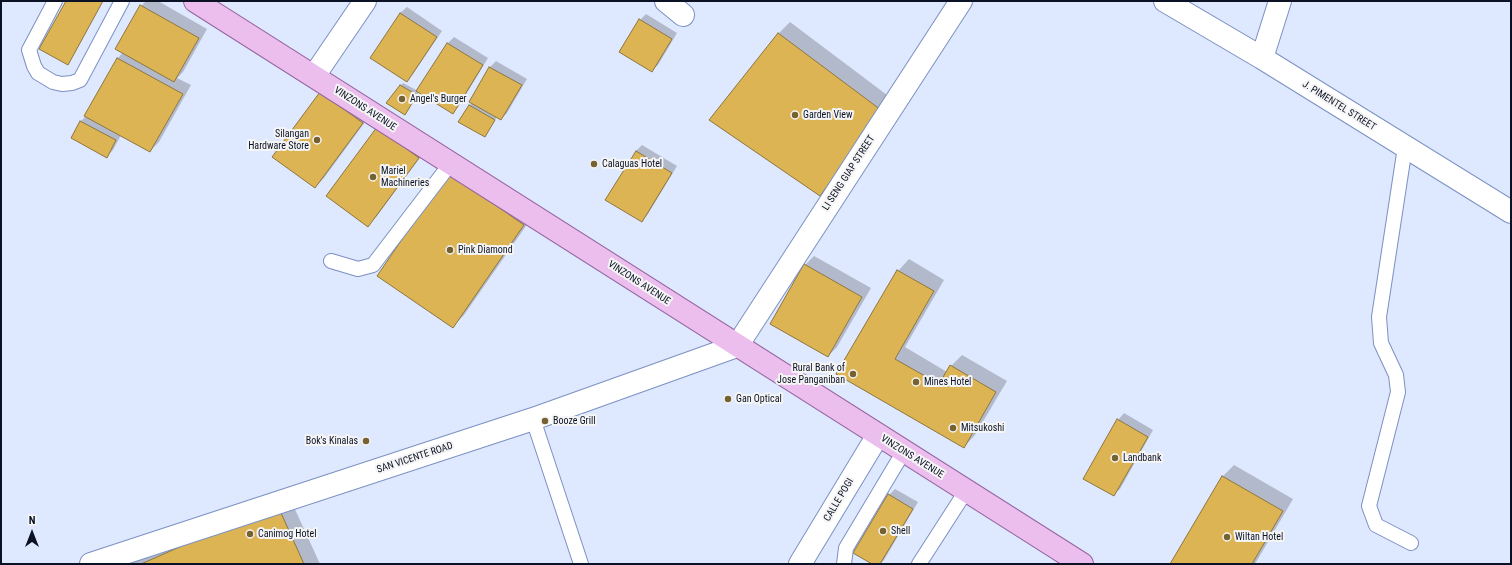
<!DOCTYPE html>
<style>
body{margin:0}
#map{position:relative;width:1512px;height:565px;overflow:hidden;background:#dee8fe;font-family:"Roboto Condensed",sans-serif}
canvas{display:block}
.frame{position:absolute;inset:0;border:2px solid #0b1225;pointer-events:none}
.north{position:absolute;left:12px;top:513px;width:40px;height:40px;-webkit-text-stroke:3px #f5f5f5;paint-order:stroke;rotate:0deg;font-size:11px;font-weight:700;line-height:16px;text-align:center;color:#0b1225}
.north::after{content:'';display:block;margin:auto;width:14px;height:18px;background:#0b1225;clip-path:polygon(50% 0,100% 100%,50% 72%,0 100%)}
</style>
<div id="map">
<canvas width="1512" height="565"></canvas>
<div class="frame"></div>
<div class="north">N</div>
</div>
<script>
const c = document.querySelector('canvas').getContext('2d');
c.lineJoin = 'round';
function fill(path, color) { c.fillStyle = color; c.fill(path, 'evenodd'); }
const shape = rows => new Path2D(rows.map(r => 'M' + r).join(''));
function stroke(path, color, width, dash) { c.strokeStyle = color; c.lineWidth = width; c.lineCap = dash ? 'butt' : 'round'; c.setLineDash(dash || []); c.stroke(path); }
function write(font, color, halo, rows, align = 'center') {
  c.font = font + ' "Roboto Condensed",sans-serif'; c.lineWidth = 4; c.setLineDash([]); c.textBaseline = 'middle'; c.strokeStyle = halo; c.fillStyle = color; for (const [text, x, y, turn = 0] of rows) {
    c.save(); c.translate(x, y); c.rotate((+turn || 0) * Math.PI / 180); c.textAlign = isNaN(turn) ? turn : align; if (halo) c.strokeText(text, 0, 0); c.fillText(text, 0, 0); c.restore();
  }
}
const shadow = shape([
 [67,1,103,1,70,61,68,64],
 [146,1,158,1,207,29,183,72,177,78,191,85,159,142,150,151,121,135,113,150,107,156,72,137,81,121,86,116,118,58,123,52,117,48,141,6],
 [407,7,442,31,413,74,407,80,372,57,400,13],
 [646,14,677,33,658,65,651,71,640,20],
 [790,22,891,98,831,183,820,194,710,120,779,33],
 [454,37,488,58,459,106,453,112,419,92,407,111,400,86,403,83,418,91,448,43],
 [496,61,527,79,507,113,501,119,497,117,485,136,460,122,472,102,470,101,490,67],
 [320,93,371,114,324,178,315,187],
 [378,127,427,148,377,216,368,225],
 [642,145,677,166,648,214,642,221,636,151],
 [449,173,535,213,464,315,453,326],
 [814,256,871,288,837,347,828,356,805,265],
 [909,259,944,280,905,347,947,372,951,366,962,355,1007,381,975,435,964,447,838,374,898,271],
 [1124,413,1153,430,1120,489,1113,495,1118,420],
 [1234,465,1293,499,1255,564,1171,564,1223,476],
 [895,489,918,502,884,560,880,564,874,564,889,495],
 [288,494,320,564,129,564]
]);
const building = shape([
 [66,1,103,1,68,65,39,49,66,1],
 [140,5,199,38,174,82,115,49,140,5],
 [400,13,437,37,407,82,370,58,400,13],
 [639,19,672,39,652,72,619,52,639,19],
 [778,33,881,110,820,196,709,120,778,33],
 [447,43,483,65,453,114,416,91,447,43],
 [117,58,183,94,150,152,84,116,117,58],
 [489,67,522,85,501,120,469,102,489,67],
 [400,85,417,95,405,115,386,103,400,85],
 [320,92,363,123,315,188,272,157,320,92],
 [469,105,495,120,485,137,458,122,469,105],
 [80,121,116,140,107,158,71,138,80,121],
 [377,127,419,158,368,227,326,196,377,127],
 [636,151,672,173,642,222,605,200,636,151],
 [448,172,524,225,453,328,377,276,448,172],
 [804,264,862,297,828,357,770,324,804,264],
 [897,270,934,291,895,359,939,384,950,365,996,392,964,448,836,374,897,270],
 [1117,419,1148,437,1114,496,1083,479,1117,419],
 [1222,476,1283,511,1252,564,1170,564,1222,476],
 [888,494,913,509,880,564,872,564,853,553,888,494],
 [277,504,304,564,141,564,277,504]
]);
const lane = shape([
 [55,1,29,50,34,66,38,73,53,82,62,84,72,83,80,80,122,1],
 [1405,147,1379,317,1381,343,1396,375,1398,392,1369,506,1376,525,1411,543],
 [331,261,358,269,373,265,451,163],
 [533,419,581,564],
 [844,564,846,548,904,451],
 [919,564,966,491]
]);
const street = shape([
 [666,1,683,15],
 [737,346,961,1]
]);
const secondary = shape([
 [1165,1,1262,58,1511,212],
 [1262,58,1280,1],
 [314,76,365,1],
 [91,564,533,419,737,346],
 [800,564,878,435]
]);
const primary = shape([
 [195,1,1082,564]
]);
const markers = [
 [402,99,4,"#766130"],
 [795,115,4,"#766130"],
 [317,140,4,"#766130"],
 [594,164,4,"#766130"],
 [373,177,4,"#766130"],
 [450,250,4,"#766130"],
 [853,374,4,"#766130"],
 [916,382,4,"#766130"],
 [728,399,4,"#766130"],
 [545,421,4,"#766130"],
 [953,428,4,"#766130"],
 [366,441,4,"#766130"],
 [1115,458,4,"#766130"],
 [883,531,4,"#766130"],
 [250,534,4,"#766130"],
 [1227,537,4,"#766130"]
];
const poiNames = [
 ["Angel's Burger",410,99],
 ["Garden View",803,115],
 ["Silangan",309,134,"right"],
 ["Hardware Store",309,146,"right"],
 ["Calaguas Hotel",602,164],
 ["Mariel",381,171],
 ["Machineries",381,183],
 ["Pink Diamond",458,250],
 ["Rural Bank of",845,368,"right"],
 ["Jose Panganiban",845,380,"right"],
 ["Mines Hotel",924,382],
 ["Gan Optical",736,399],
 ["Booze Grill",553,421],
 ["Mitsukoshi",961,428],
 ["Bok's Kinalas",358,441,"right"],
 ["Landbank",1123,458],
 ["Shell",891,531],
 ["Canimog Hotel",258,534],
 ["Wiltan Hotel",1235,537]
];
const streetNames = [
 ["J. PIMENTEL STREET",1339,106,32],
 ["VINZONS AVENUE",365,109,33],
 ["LI SENG GIAP STREET",849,173,-57],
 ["VINZONS AVENUE",639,283,33],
 ["VINZONS AVENUE",912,457,32],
 ["SAN VICENTE ROAD",415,458,-18],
 ["CALLE POGI",839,500,-59]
];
fill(shadow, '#0003');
fill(building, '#ddb453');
stroke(building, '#8d753e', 1);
stroke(lane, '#7b91c3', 16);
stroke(street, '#7b91c3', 24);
stroke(secondary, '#7b91c3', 24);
stroke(primary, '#9565a0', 24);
stroke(lane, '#fff', 14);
stroke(street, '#fff', 22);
stroke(secondary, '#fff', 22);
stroke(primary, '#ecbeee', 22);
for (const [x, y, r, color] of markers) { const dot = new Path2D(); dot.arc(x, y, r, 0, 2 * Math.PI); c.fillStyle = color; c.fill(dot); stroke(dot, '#f5f5f5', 1.5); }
write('10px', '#0b1225', '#f5f5f5', poiNames, 'left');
write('10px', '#0b1225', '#f5f5f5', streetNames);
</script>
